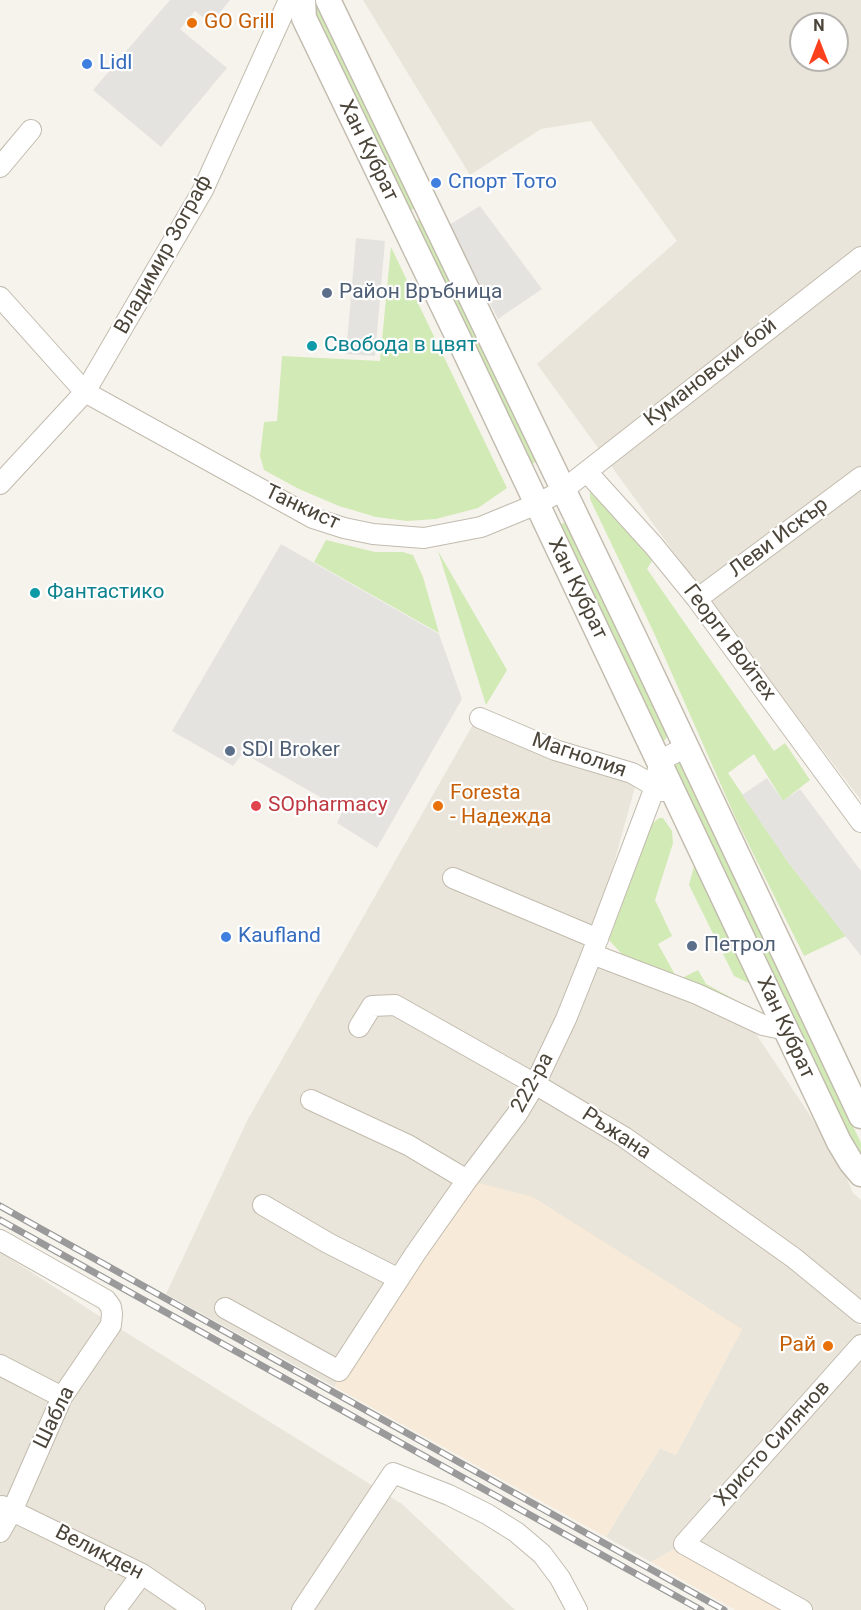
<!DOCTYPE html>
<meta charset="utf-8">
<style>
body{margin:0}
#map{position:relative;width:861px;height:1610px;overflow:hidden;background:#f6f3ec;font-family:Roboto,sans-serif}
canvas{display:block}
.north{position:absolute;left:789px;top:12px;width:60px;height:60px;box-sizing:border-box;background:#fff;border:2px solid #b7b4b0;border-radius:50%;rotate:0deg;font-size:16px;font-weight:700;line-height:24px;text-align:center;color:#4b4439}
.north::after{content:'';display:block;margin:auto;width:21px;height:27px;background:#fc3f1d;clip-path:polygon(50% 0,100% 100%,50% 72%,0 100%)}
</style>
<div id="map">
<canvas width="861" height="1610"></canvas>
<div class="north">N</div>
</div>
<script>
const c = document.querySelector('canvas').getContext('2d');
c.lineJoin = 'round';
function fill(path, color) { c.fillStyle = color; c.fill(path, 'evenodd'); }
const shape = rows => new Path2D(rows.map(r => 'M' + r).join(''));
function stroke(path, color, width, dash) { c.strokeStyle = color; c.lineWidth = width; c.lineCap = dash ? 'butt' : 'round'; c.setLineDash(dash || []); c.stroke(path); }
function write(font, color, halo, rows, align = 'center') {
  c.font = font + ' Roboto,sans-serif'; c.lineWidth = 4.5; c.setLineDash([]); c.textBaseline = 'middle'; c.strokeStyle = halo; c.fillStyle = color; for (const [text, x, y, turn = 0] of rows) {
    c.save(); c.translate(x, y); c.rotate((+turn || 0) * Math.PI / 180); c.textAlign = isNaN(turn) ? turn : align; if (halo) c.strokeText(text, 0, 0); c.fillText(text, 0, 0); c.restore();
  }
}
const residential = shape([
 [363,0,861,0,861,800,734,635,537,364,677,241,591,121,541,129,470,175],
 [801,24,837,24,837,60,801,60],
 [475,721,637,780,588,957,748,1022,837,1156,853,1193,861,1200,861,1316,855,1323,861,1326,861,1610,802,1610,684,1544,651,1562,606,1537,660,1448,676,1455,742,1329,339,1371,335,1387,166,1294,248,1119],
 [0,1252,93,1312,402,1504,515,1610,0,1610]
]);
const commercial = shape([
 [467,1180,533,1197,742,1329,676,1455,660,1448,606,1537,335,1387,339,1371],
 [684,1544,802,1610,735,1610,651,1562]
]);
const green = shape([
 [321,5,417,207,405,213,311,14],
 [421,219,536,462,526,466,411,223],
 [391,247,507,488,478,508,436,519,407,521,376,517,339,506,299,489,264,470,260,456,264,422,277,421,282,356,380,361],
 [590,491,613,505,652,561,647,569,774,751,785,743,810,780,783,801,754,754,728,773,788,862,846,936,804,956,736,819,654,633,590,499],
 [566,522,665,731,667,737,664,741,660,743,555,527],
 [326,540,375,552,403,552,413,555,423,577,439,633,314,562],
 [438,551,507,670,486,705],
 [677,758,861,1143,861,1164,667,761],
 [659,818,663,818,672,831,673,843,655,900,672,936,658,944,678,980,698,970,706,984,756,1011,631,964,609,940,652,824],
 [694,866,751,984,734,976,689,885]
]);
const parking = shape([
 [170,0,230,0,211,24,195,11,180,29,227,68,161,147,93,90],
 [480,206,542,289,498,319,449,225],
 [356,238,385,241,375,356,346,354],
 [281,544,439,634,462,699,377,848,337,823,343,810,243,753,233,766,172,731],
 [767,778,783,801,800,789,861,871,861,956,788,862,742,795]
]);
const minor = shape([
 [0,167,31,130],
 [0,297,85,392,313,518,344,528,373,534,424,538,481,527,537,504,563,490,861,257],
 [587,472,654,546,697,599,861,822],
 [0,484,85,392,203,190,289,0],
 [697,599,861,477],
 [480,718,555,750,632,773,663,791],
 [453,878,598,939],
 [592,954,697,994,763,1025,786,1030],
 [359,1027,372,1006,395,1005,535,1084,624,1137,794,1258,861,1313],
 [311,1100,408,1145,467,1180],
 [263,1205,328,1243,399,1279],
 [0,1240,106,1300,111,1307,112,1314,111,1325,62,1397,13,1509,0,1532],
 [225,1308,339,1371,415,1254,467,1180,517,1114,535,1084,566,1019,592,954,655,787,659,761,686,747],
 [0,1365,62,1397],
 [2,1506,142,1574,195,1610],
 [115,1610,142,1574],
 [302,1610,393,1473,449,1495,487,1514,516,1532,542,1554,560,1578,577,1610],
 [802,1610,684,1544,861,1345]
]);
const tertiary = shape([
 [303,0,304,18,467,356,839,1142,851,1162,861,1174],
 [328,0,640,649,861,1116]
]);
const rail = shape([
 [0,1206,724,1610],
 [0,1220,701,1610]
]);
const markers = [
 [192,23,6,"#e8710a"],
 [87,64,6,"#3f7fe0"],
 [436,183,6,"#3f7fe0"],
 [327,293,6,"#5c6f8a"],
 [312,346,6,"#0f9aa8"],
 [35,593,6,"#0f9aa8"],
 [230,751,6,"#5c6f8a"],
 [256,806,6,"#e0444e"],
 [438,806,6,"#e8710a"],
 [226,937,6,"#3f7fe0"],
 [692,946,6,"#5c6f8a"],
 [828,1346,6,"#e8710a"]
];
const foodNames = [
 ["GO Grill",204,23],
 ["Foresta",450,794],
 ["- Надежда",450,818],
 ["Рай",816,1346,"right"]
];
const shopNames = [
 ["Lidl",99,64],
 ["Спорт Тото",448,183],
 ["Kaufland",238,937]
];
const streetNames = [
 ["Хан Кубрат",368,151,64],
 ["Владимир Зограф",164,255,-61],
 ["Кумановски бой",711,373,-38],
 ["Танкист",302,508,25],
 ["Леви Искър",779,538,-37],
 ["Хан Кубрат",577,589,64],
 ["Георги Войтех",729,643,53],
 ["Магнолия",579,756,19],
 ["Хан Кубрат",785,1028,65],
 ["222-ра",533,1083,-61],
 ["Ръжана",616,1134,33],
 ["Шабла",55,1418,-64],
 ["Христо Силянов",773,1444,-48],
 ["Великден",99,1553,27]
];
const serviceNames = [
 ["Район Връбница",339,293],
 ["SDI Broker",242,751],
 ["Петрол",704,946]
];
const cultureNames = [
 ["Свобода в цвят",324,346],
 ["Фантастико",47,593]
];
const healthNames = [
 ["SOpharmacy",268,806]
];
fill(residential, '#eae5da');
fill(commercial, '#f7ead8');
fill(green, '#d2eab5');
fill(parking, '#e5e3e0');
stroke(minor, '#c2bbae', 22);
stroke(tertiary, '#c2bbae', 27);
stroke(minor, '#fff', 20);
stroke(tertiary, '#fff', 24);
stroke(rail, '#9a9a9a', 7);
stroke(rail, '#fff', 4.5, [14]);
for (const [x, y, r, color] of markers) { const dot = new Path2D(); dot.arc(x, y, r, 0, 2 * Math.PI); c.fillStyle = color; c.fill(dot); stroke(dot, '#fff', 2); }
write('21px', '#c56008', '#fff', foodNames, 'left');
write('21px', '#366cbe', '#fff', shopNames, 'left');
write('21px', '#4b4439', '#fff', streetNames);
write('21px', '#4e5e75', '#fff', serviceNames, 'left');
write('21px', '#0d838f', '#fff', cultureNames, 'left');
write('21px', '#be3a42', '#fff', healthNames, 'left');
</script>
